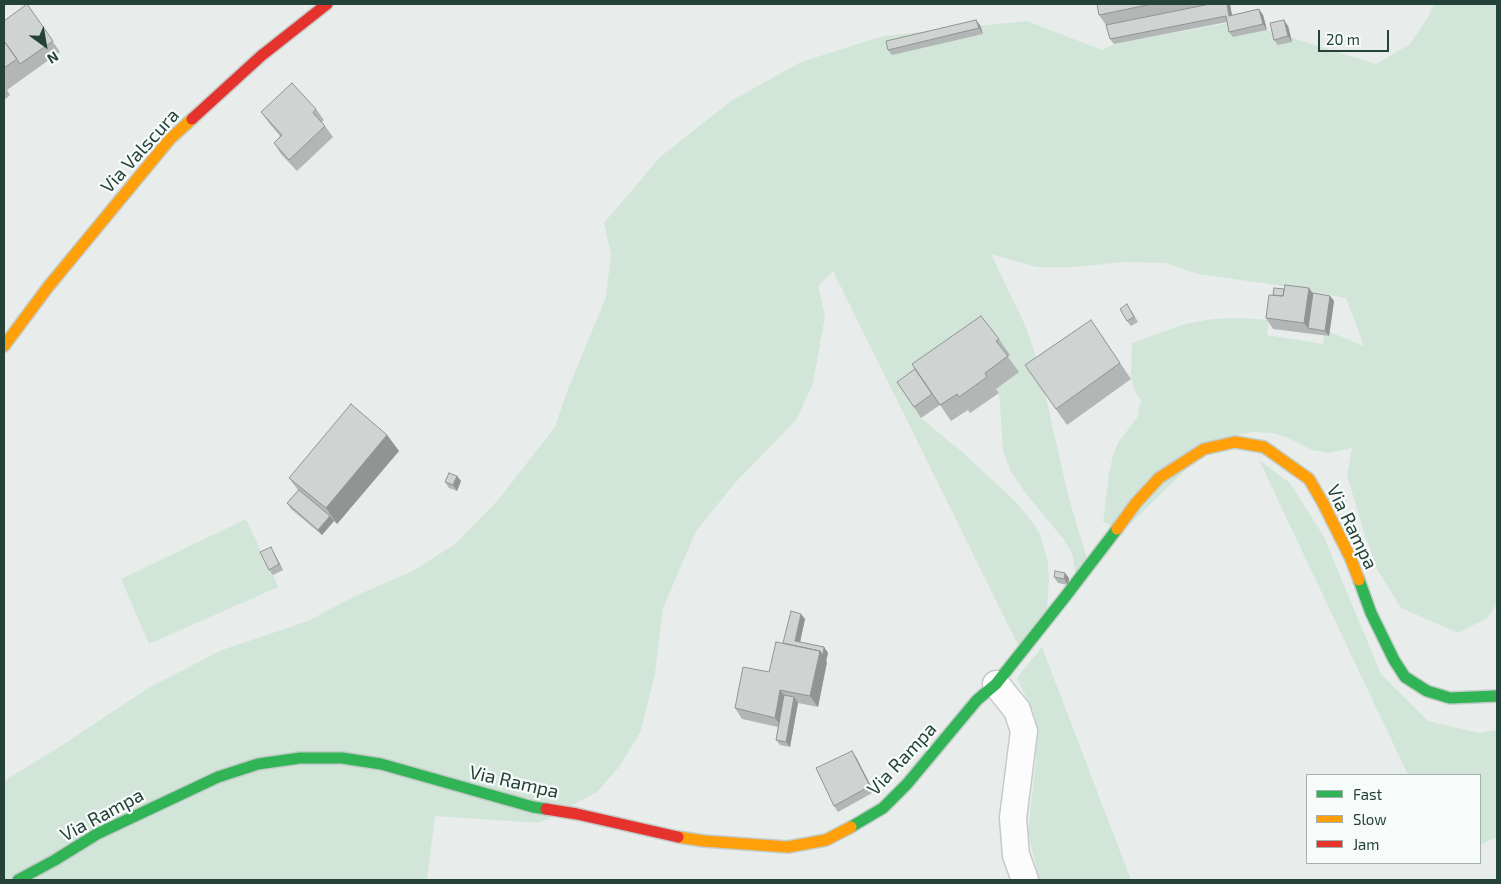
<!DOCTYPE html>
<style>
body{margin:0}
#map{position:relative;width:1501px;height:884px;overflow:hidden;background:#e8edeb;font-family:"Exo 2",sans-serif}
canvas{display:block}
.frame{position:absolute;inset:0;border:5px solid #24423a;pointer-events:none}
.legend{position:absolute;left:1306px;top:774px;width:175px;height:90px;box-sizing:border-box;background:#f7fbf9;border:1px solid #a3b1ad;margin:0;padding:6px 9px;list-style:none;font-size:15px;color:#24423a}
.legend li{display:flex;align-items:center;gap:10px;height:25px}
.legend b{width:25px;border:1px solid #a3b1ad}
.north{position:absolute;left:20px;top:20px;width:50px;height:50px;-webkit-text-stroke:4px #f7fbf9;paint-order:stroke;rotate:148deg;font-size:14px;font-weight:700;line-height:20px;text-align:center;color:#24423a}
.north::after{content:'';display:block;margin:auto;width:18px;height:22px;background:#24423a;clip-path:polygon(50% 0,100% 100%,50% 72%,0 100%)}
.scale{position:absolute;left:1318px;top:30px;width:71px;height:22px;box-sizing:border-box;border:2px solid #24423a;border-top:0;padding-left:6px;font-size:15px;line-height:18px;white-space:nowrap;color:#24423a;-webkit-text-stroke:4px #f7fbf9;paint-order:stroke}
</style>
<div id="map">
<canvas width="1501" height="884"></canvas>
<div class="frame"></div>
<ul class="legend">
<li><b style="height:6px;background:#30b455"></b>Fast</li>
<li><b style="height:6px;background:#ff9f0a"></b>Slow</li>
<li><b style="height:6px;background:#e5322d"></b>Jam</li>
</ul>
<div class="north">N</div>
<div class="scale">20 m</div>
</div>
<script>
const c = document.querySelector('canvas').getContext('2d');
c.lineJoin = 'round';
function fill(path, color) { c.fillStyle = color; c.fill(path, 'evenodd'); }
const shape = rows => new Path2D(rows.map(r => 'M' + r).join(''));
function stroke(path, color, width, dash) { c.strokeStyle = color; c.lineWidth = width; c.lineCap = dash ? 'butt' : 'round'; c.setLineDash(dash || []); c.stroke(path); }
function write(font, color, halo, rows, align = 'center') {
  c.font = font + ' "Exo 2",sans-serif'; c.lineWidth = 4.5; c.setLineDash([]); c.textBaseline = 'middle'; c.strokeStyle = halo; c.fillStyle = color; for (const [text, x, y, turn = 0] of rows) {
    c.save(); c.translate(x, y); c.rotate((+turn || 0) * Math.PI / 180); c.textAlign = isNaN(turn) ? turn : align; if (halo) c.strokeText(text, 0, 0); c.fillText(text, 0, 0); c.restore();
  }
}
const green = shape([
 [1434,4,1497,4,1497,604,1487,618,1458,633,1401,608,1377,569,1364,532,1347,476,1352,448,1328,453,1312,450,1288,438,1273,433,1252,432,1217,439,1123,531,1103,522,1109,474,1113,455,1118,443,1138,416,1139,405,1142,403,1135,391,1131,379,1132,343,1185,324,1213,319,1241,318,1269,320,1267,335,1323,344,1324,336,1329,336,1330,332,1364,346,1346,298,1270,284,1198,274,1165,263,1123,262,1075,267,1036,267,991,254,1026,327,1038,363,1069,499,1091,572,1075,572,1073,556,1065,541,1027,495,1011,472,1003,451,999,393,996,389,904,393,921,418,961,451,1015,501,1034,524,1041,537,1048,563,1049,579,1046,625,1019,647,833,271,818,286,825,316,813,384,796,420,736,482,696,531,663,608,655,673,641,731,619,767,597,792,539,823,435,816,427,880,4,880,4,781,61,746,150,687,222,650,308,621,355,596,413,571,455,544,498,500,555,427,566,394,606,297,611,254,604,223,660,157,731,101,801,62,883,36,1027,21,1102,50,1114,44,1233,22,1267,30,1376,64,1410,44,1427,19],
 [1259,460,1290,483,1324,537,1381,674,1428,721,1479,733,1497,730,1497,837,1480,845,1480,775,1408,775],
 [246,519,264,558,274,553,283,570,273,575,278,587,149,644,121,579],
 [1042,647,1131,880,1039,880,1028,831,1036,761,1035,716,1017,678]
]);
const street = shape([
 [996,684,1017,710,1024,731,1013,818,1016,855,1025,880]
]);
const fast = shape([
 [1359,580,1371,613,1394,660,1405,677,1427,691,1450,698,1497,696],
 [851,827,883,808,907,784,977,700,996,684,1065,597,1117,529],
 [18,880,55,860,97,834,218,777,258,764,300,758,342,758,381,764,533,807,546,809]
]);
const slow = shape([
 [4,346,48,287,170,139,192,119],
 [1117,529,1136,503,1159,478,1204,449,1235,442,1264,447,1309,479,1323,503,1350,557,1359,580],
 [678,837,704,841,788,847,826,840,851,827]
]);
const jam = shape([
 [192,119,261,56,327,4],
 [546,809,577,814,678,837]
]);
const wall = shape([
 [27,4,60,52,7,90,10,95,4,100,4,21],
 [1097,4,1230,4,1232,15,1259,9,1263,15,1267,30,1233,37,1229,32,1227,22,1114,44,1110,39,1106,25,1099,15],
 [980,25,983,34,892,55,888,50],
 [1288,26,1292,42,1278,45,1274,40],
 [316,109,324,120,322,122,333,137,297,171,281,154,274,143,280,136,269,123,261,112],
 [1313,293,1330,296,1334,301,1329,336,1273,329,1266,318,1273,295],
 [1131,310,1138,322,1131,326,1127,321],
 [1091,320,1131,379,1067,425,1025,365],
 [999,339,1010,355,1008,357,1019,372,996,389,999,393,970,413,968,410,951,421,936,399,940,405,921,418,897,382],
 [387,435,399,451,337,524,334,521,322,535,291,509,287,503,298,490,289,478],
 [457,476,461,481,457,491,449,488,445,482],
 [274,553,283,570,273,575,269,570],
 [1054,577,1069,578,1068,585,1058,583],
 [805,619,800,642,824,647,828,653,826,661,827,662,818,707,798,703,790,747,780,745,776,740,778,727,742,719,735,708,769,672,783,643],
 [856,757,874,792,838,812,834,806]
]);
const shadedWall = shape([
 [1227,4,1230,4,1233,22,1229,16],
 [1259,9,1263,15,1267,30,1263,24],
 [976,20,980,25,983,34,979,28],
 [1284,20,1288,26,1292,42,1288,36],
 [1309,288,1317,299,1308,328,1304,323],
 [1330,296,1334,301,1329,336,1325,331],
 [387,435,399,451,337,524,326,508],
 [457,476,461,481,457,491,453,485],
 [330,516,334,521,322,535,318,530],
 [271,547,274,553,283,570,279,564],
 [1065,573,1069,578,1068,585,1064,579],
 [801,614,805,619,799,647,795,641],
 [824,647,828,653,826,661,827,662,818,707,810,696,820,651],
 [780,690,788,701,783,728,775,718],
 [794,697,798,703,790,747,786,742],
 [852,751,856,757,874,792,870,786]
]);
const building = shape([
 [27,4,53,41,20,64,4,41,4,21,27,4],
 [1097,4,1152,4,1099,15,1097,4],
 [1210,4,1227,4,1229,16,1259,9,1263,24,1229,32,1226,16,1110,39,1106,25,1210,4],
 [976,20,979,28,888,50,886,41,976,20],
 [1284,20,1288,36,1274,40,1270,23,1284,20],
 [4,41,17,59,4,68,4,41],
 [292,83,316,109,313,113,325,126,289,160,274,143,282,135,261,112,292,83],
 [1285,285,1309,288,1304,323,1266,318,1269,295,1283,296,1285,285],
 [1274,288,1284,289,1283,296,1273,295,1274,288],
 [1313,293,1330,296,1325,331,1308,328,1313,293],
 [1127,304,1134,317,1127,321,1120,309,1127,304],
 [981,316,999,339,996,341,1008,356,985,373,987,377,959,397,957,394,940,405,912,364,981,316],
 [1091,320,1120,363,1056,409,1025,365,1091,320],
 [915,369,932,394,914,407,897,382,915,369],
 [351,404,387,435,326,508,289,478,351,404],
 [449,473,457,476,453,485,445,482,449,473],
 [299,490,330,516,318,530,287,503,299,490],
 [271,547,279,564,269,570,260,552,271,547],
 [1055,571,1065,573,1064,579,1054,577,1055,571],
 [791,611,801,614,795,641,824,647,823,655,820,651,783,643,791,611],
 [776,642,820,651,810,696,780,690,775,718,735,708,743,667,769,672,776,642],
 [784,695,794,697,786,742,776,740,784,695],
 [852,751,870,786,834,806,816,768,852,751]
]);
const streetNames = [
 ["Via Valscura",140,151,-48],
 ["Via Rampa",1352,527,64],
 ["Via Rampa",902,759,-47],
 ["Via Rampa",514,782,13],
 ["Via Rampa",102,815,-28]
];
fill(green, '#d1e6d8');
stroke(street, '#c5cac8', 29);
stroke(fast, '#c3cbc8', 14);
stroke(slow, '#c3cbc8', 14);
stroke(jam, '#c3cbc8', 14);
stroke(street, '#fcfcfc', 26);
stroke(fast, '#30b455', 11);
stroke(slow, '#ff9f0a', 11);
stroke(jam, '#e5322d', 11);
fill(wall, '#b2b6b5');
fill(shadedWall, '#919493');
fill(building, '#cfd4d2');
stroke(building, '#919493', 1);
write('19px', '#24423a', '#f7fbf9', streetNames);
</script>
